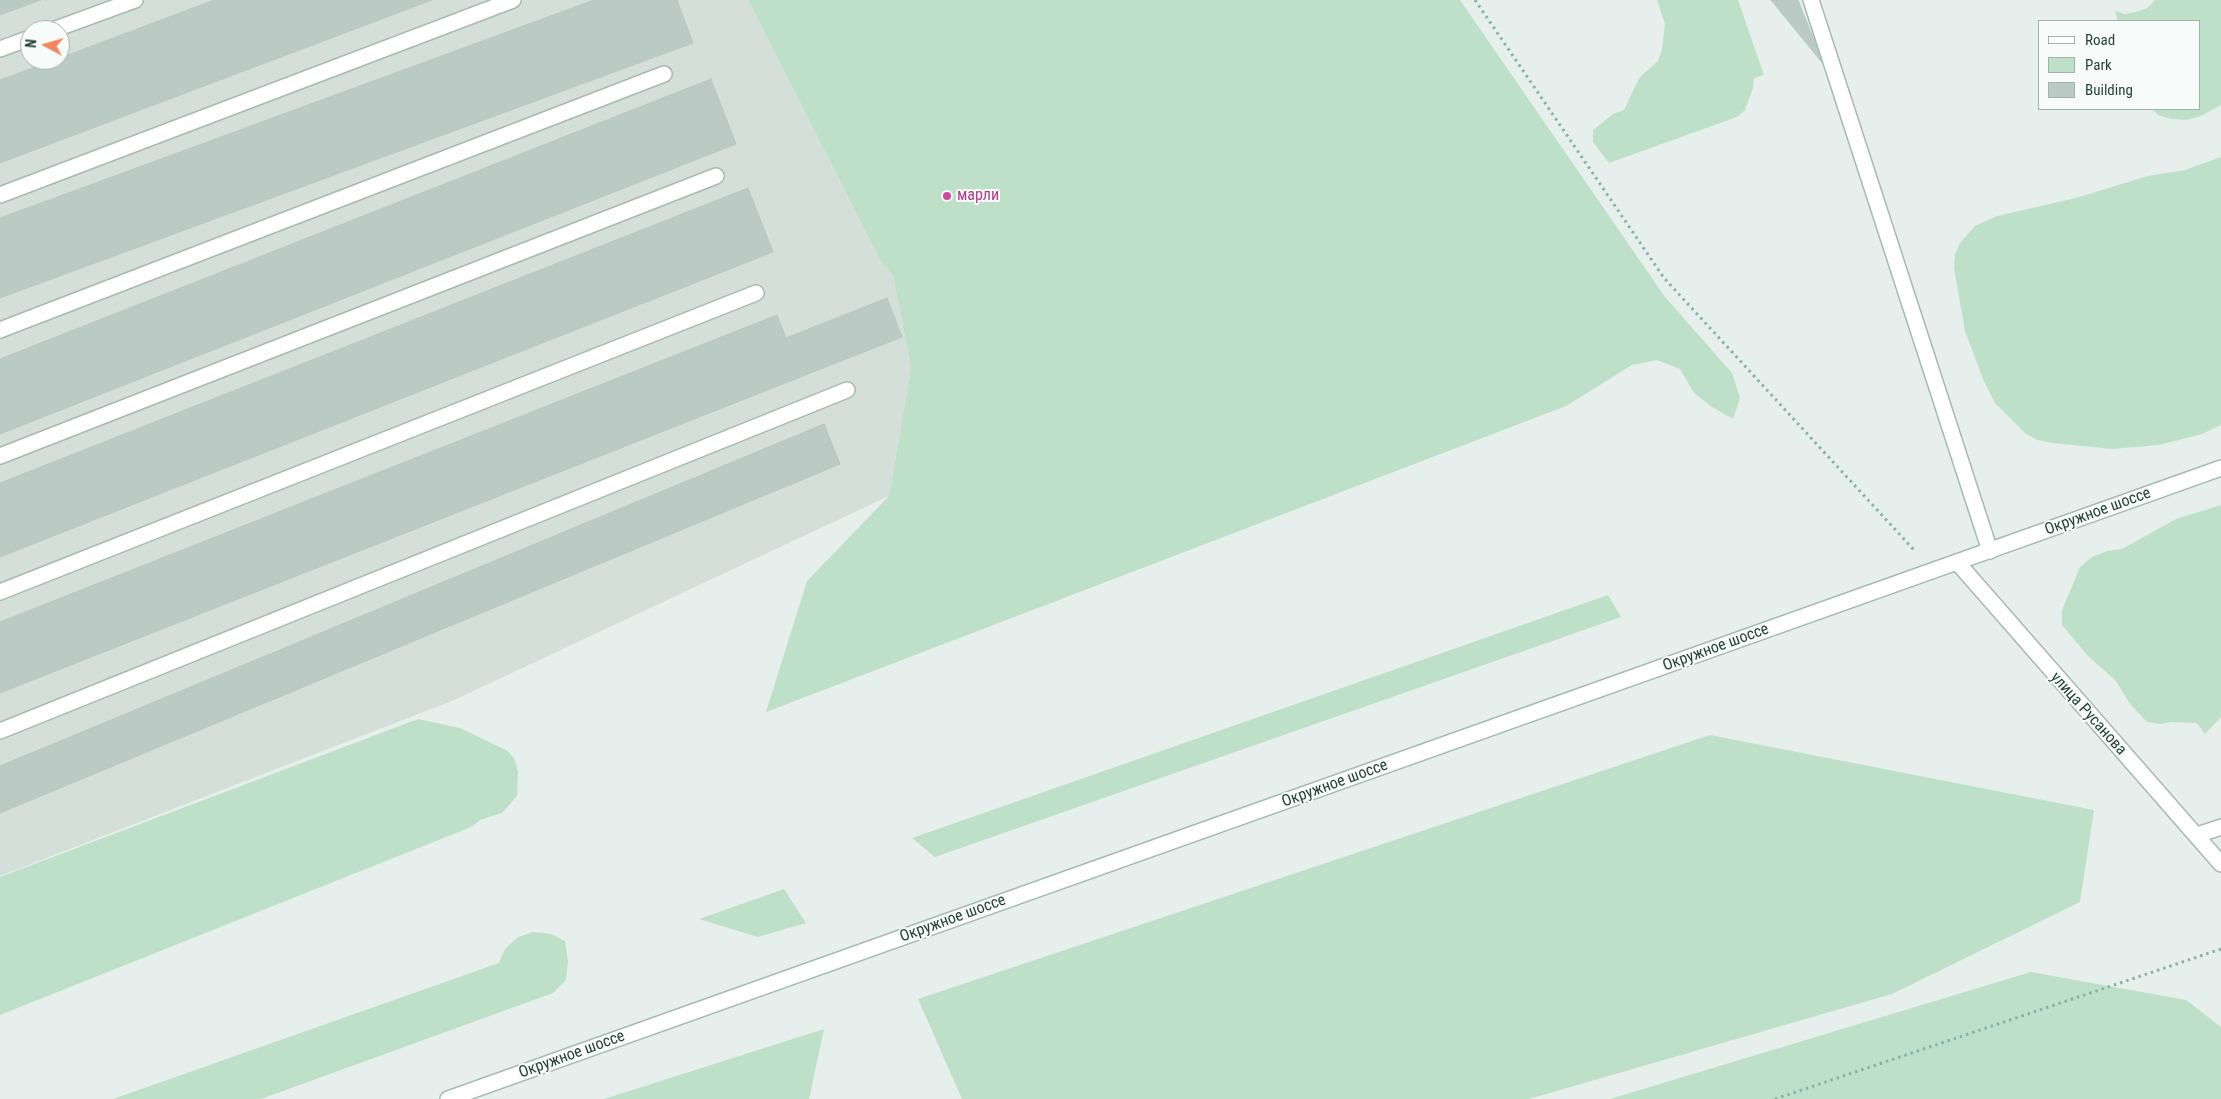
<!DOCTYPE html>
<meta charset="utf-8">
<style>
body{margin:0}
#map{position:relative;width:2221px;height:1099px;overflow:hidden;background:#e6efeb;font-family:"Roboto Condensed",sans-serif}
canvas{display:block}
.legend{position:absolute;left:2038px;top:20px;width:162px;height:90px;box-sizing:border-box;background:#f7fbf9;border:1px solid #a3b1ad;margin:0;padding:6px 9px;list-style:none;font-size:15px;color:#24423a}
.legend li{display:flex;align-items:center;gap:10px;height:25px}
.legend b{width:25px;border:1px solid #a3b1ad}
.north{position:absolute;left:20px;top:20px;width:50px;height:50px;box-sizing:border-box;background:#f7fbf9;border:1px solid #a3b1ad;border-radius:50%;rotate:276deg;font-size:14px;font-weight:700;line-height:20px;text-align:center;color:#24423a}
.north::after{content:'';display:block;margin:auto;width:18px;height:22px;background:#f4845f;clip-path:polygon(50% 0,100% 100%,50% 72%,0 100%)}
</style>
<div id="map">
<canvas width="2221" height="1099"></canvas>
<ul class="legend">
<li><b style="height:6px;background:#fff"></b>Road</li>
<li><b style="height:14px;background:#bfe0c8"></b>Park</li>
<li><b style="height:14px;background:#bbcac4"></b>Building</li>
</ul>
<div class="north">N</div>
</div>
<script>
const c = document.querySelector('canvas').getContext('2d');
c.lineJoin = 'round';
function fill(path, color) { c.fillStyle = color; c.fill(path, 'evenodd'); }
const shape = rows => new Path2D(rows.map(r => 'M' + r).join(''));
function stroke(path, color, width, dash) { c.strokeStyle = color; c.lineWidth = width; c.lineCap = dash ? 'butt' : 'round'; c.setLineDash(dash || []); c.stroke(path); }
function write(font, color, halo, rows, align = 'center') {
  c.font = font + ' "Roboto Condensed",sans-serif'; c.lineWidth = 4; c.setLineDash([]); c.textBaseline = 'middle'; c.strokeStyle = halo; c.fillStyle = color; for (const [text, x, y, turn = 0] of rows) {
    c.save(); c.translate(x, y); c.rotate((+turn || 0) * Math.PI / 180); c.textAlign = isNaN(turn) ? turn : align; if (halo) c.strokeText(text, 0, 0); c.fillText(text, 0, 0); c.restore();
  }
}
const built = shape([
 [0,0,748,0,881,262,893,275,911,368,889,496,452,701,0,876],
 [30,30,60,30,60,60,30,60]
]);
const green = shape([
 [748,0,1460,0,1665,297,1732,373,1740,398,1733,419,1712,407,1694,393,1680,369,1657,360,1632,365,1566,406,766,712,807,581,889,496,911,368,893,275,881,262],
 [1657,0,1738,0,1764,75,1754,78,1753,88,1745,110,1737,117,1609,163,1593,142,1593,130,1613,114,1624,110,1639,78,1658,61,1662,49,1665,24],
 [2155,0,2221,0,2221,105,2201,116,2187,120,2171,119,2158,115,2152,109,2200,109,2200,21,2118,21,2115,11,2125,14,2136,12,2147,8],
 [2221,157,2221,425,2202,434,2159,445,2112,449,2052,443,2038,440,2026,434,1995,403,1983,379,1965,331,1954,268,1955,254,1960,243,1975,226,1997,216,2076,198,2148,176,2185,170],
 [2221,505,2221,717,2205,734,2197,723,2172,722,2161,724,2147,722,2130,704,2116,681,2088,656,2062,625,2062,610,2080,567,2092,557,2107,551,2122,549,2176,519],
 [1608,595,1621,617,935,857,912,838],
 [418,719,460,728,508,751,515,760,518,772,517,796,502,813,480,820,471,827,0,1015,0,877],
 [1710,735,2094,810,2080,902,1892,994,1529,1099,962,1099,918,999],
 [784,889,806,923,758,937,699,919],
 [533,932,551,934,565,941,568,961,566,980,553,993,261,1099,113,1099,499,963,505,949,518,937],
 [2031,972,2186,1000,2221,1027,2221,1099,1610,1099],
 [824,1029,809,1099,604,1099]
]);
const building = shape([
 [0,0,41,0,0,15,0,0],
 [214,0,432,0,0,163,0,80,54,60,60,60,60,58,214,0],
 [594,0,677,0,693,43,0,298,0,218,594,0],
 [1771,0,1798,0,1824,65,1771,0],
 [711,79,736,144,0,434,0,359,711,79],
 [748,188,773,252,0,557,0,483,748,188],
 [887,298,902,337,0,693,0,622,777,315,786,338,887,298],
 [824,424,840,464,0,813,0,766,824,424]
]);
const path = shape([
 [1475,0,1664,278,1914,550],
 [1775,1099,2221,949]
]);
const service = shape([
 [1811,0,1990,551],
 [53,30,135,0],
 [0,49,30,38],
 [0,195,513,0],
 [0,330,664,74],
 [0,456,716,176],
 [0,592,756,293],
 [0,731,847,390],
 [2197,835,2221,827]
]);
const tertiary = shape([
 [1957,562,2221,864]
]);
const secondary = shape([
 [448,1099,2221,468]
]);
const markers = [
 [947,196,5,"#d1479c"]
];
const hotelNames = [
 ["марли",957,196]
];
const streetNames = [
 ["Окружное шоссе",2098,512,-20],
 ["Окружное шоссе",1716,648,-20],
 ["улица Русанова",2088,714,48],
 ["Окружное шоссе",1335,784,-20],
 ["Окружное шоссе",953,919,-20],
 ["Окружное шоссе",572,1055,-20]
];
fill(built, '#d4dfda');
fill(green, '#bfe0c8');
fill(building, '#bbcac4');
stroke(building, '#b8c9c2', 1);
stroke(service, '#a8b8b2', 18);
stroke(tertiary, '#a8b8b2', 18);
stroke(secondary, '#a4bbb3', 18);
stroke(path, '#86b3a5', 3, [2.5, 4]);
stroke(service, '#fff', 15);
stroke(tertiary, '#fff', 15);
stroke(secondary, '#fff', 15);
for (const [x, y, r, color] of markers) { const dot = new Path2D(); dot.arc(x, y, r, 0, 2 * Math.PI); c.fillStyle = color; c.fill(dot); stroke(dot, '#f7fbf9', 2); }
write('16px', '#b23c85', '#f7fbf9', hotelNames, 'left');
write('16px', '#24423a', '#f7fbf9', streetNames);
</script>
